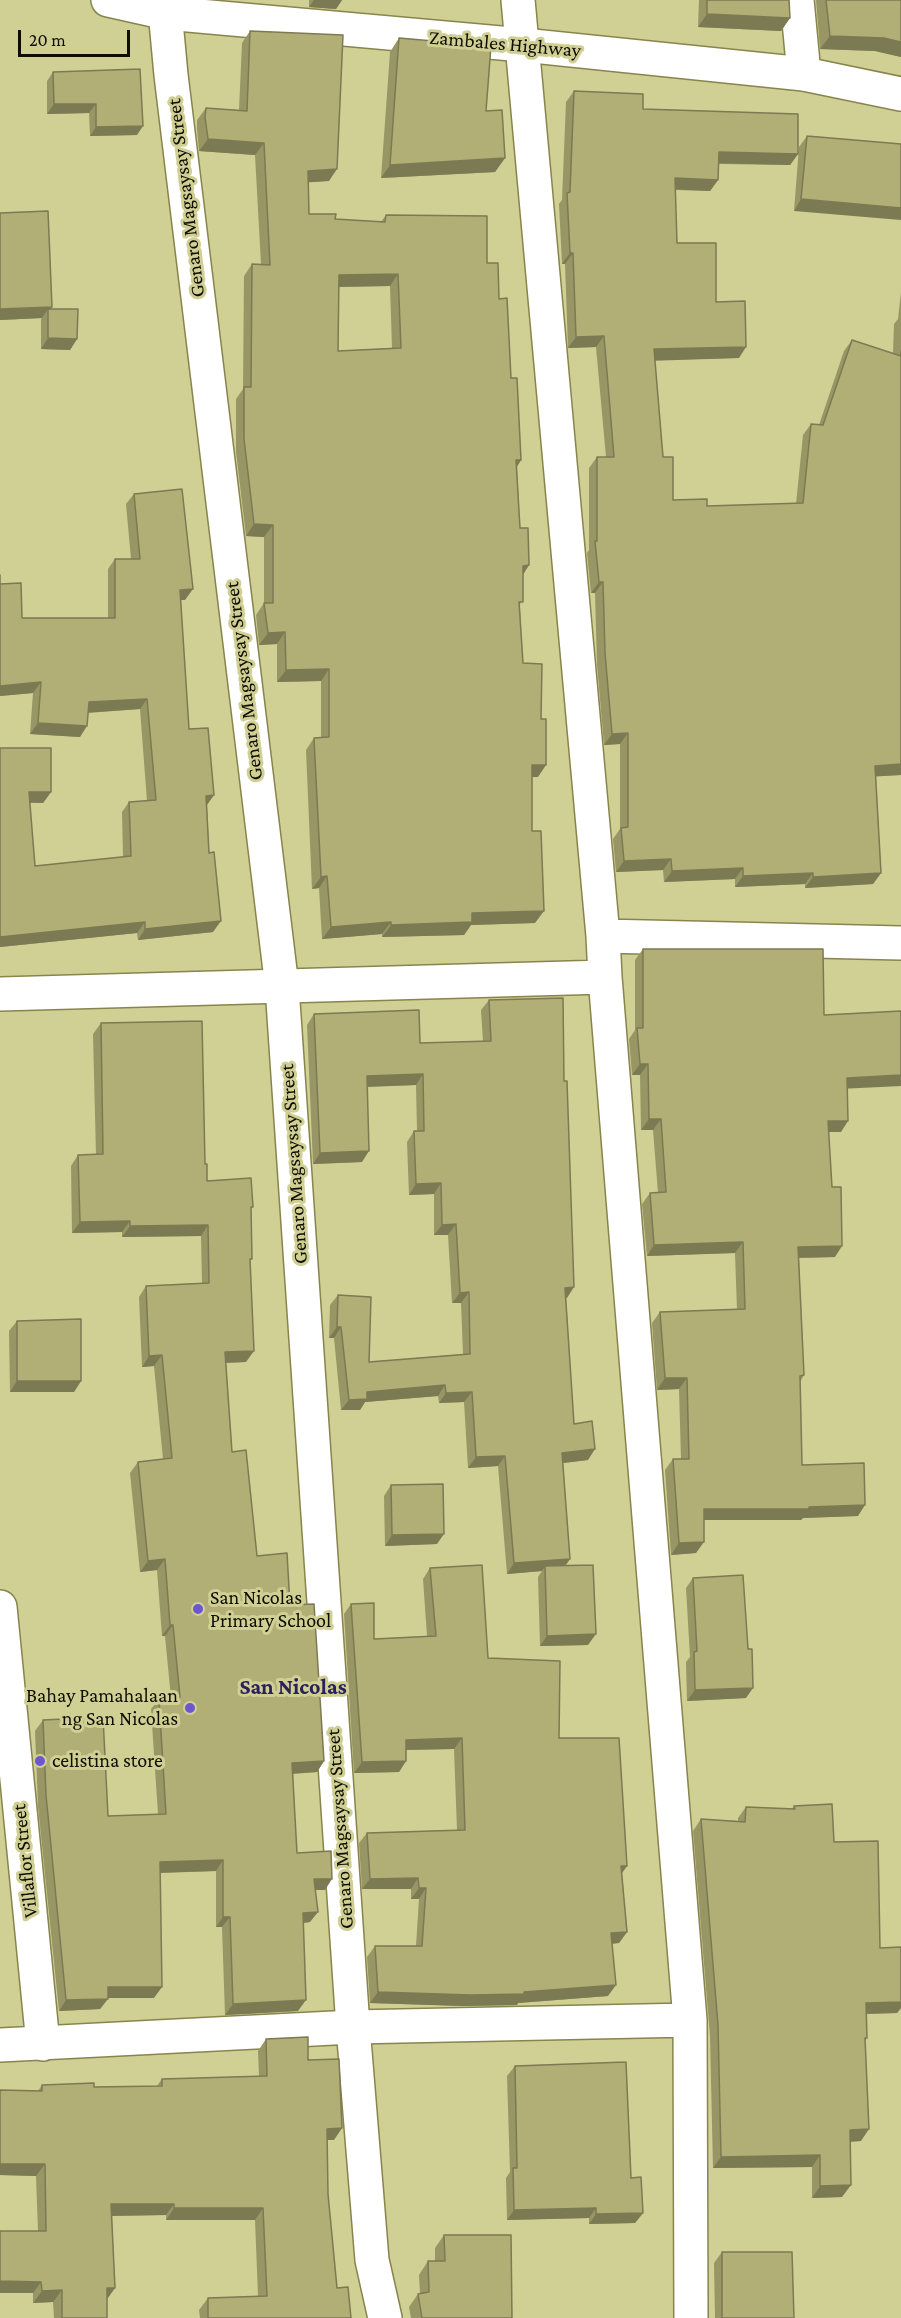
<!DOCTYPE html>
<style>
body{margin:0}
#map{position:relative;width:901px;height:2318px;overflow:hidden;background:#d0cf94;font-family:"Crimson Pro",serif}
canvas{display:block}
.scale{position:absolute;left:18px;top:30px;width:112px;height:27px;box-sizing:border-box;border:3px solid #0e0d00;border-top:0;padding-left:8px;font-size:18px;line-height:21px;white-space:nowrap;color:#0e0d00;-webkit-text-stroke:4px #d0cf94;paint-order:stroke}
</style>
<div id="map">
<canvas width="901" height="2318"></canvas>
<div class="scale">20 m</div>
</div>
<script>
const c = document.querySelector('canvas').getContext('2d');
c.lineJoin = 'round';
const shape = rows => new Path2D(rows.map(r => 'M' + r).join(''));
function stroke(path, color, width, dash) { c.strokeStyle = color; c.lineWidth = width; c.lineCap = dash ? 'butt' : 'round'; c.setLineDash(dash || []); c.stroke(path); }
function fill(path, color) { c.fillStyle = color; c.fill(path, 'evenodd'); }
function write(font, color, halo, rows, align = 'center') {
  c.font = font + ' "Crimson Pro",serif'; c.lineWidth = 6; c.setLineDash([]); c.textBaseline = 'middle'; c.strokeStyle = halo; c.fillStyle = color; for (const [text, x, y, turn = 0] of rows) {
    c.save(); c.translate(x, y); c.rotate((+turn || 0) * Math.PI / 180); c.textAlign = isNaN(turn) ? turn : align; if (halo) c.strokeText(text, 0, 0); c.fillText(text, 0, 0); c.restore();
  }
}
const street = shape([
 [518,0,603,936,605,977,690,2020,691,2318],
 [797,0,804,74],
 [603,936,901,943],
 [0,994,605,977],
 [0,1607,43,2044],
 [0,2045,353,2027,690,2020]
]);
const secondary = shape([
 [164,0,171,75,282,987,353,2027,372,2260,385,2318]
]);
const primary = shape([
 [108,0,166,13,523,45,804,74,901,94]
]);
const wall = shape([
 [309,0,342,0,336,9,309,7],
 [699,0,789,0,790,18,781,31,698,27],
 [816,0,901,0,901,57,875,51,820,49],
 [250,31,329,181,308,182,309,214,335,219,381,222,386,215,487,263,499,299,511,378,521,460,517,467,520,528,529,565,523,574,520,607,523,663,538,777,532,777,532,831,535,923,471,925,464,935,382,937,382,934,322,939,319,888,312,889,306,750,314,738,321,738,321,681,277,682,277,644,259,645,256,615,264,603,264,537,246,536,236,452,236,399,243,389,244,276,252,264,261,264,255,155,199,151,197,129,197,120,206,108,239,110,242,43],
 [390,286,392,348,338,351,339,287],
 [399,38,486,111,505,158,495,172,381,178,390,52],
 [53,72,137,135,90,136,89,113,47,114,47,81],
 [574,91,643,109,798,154,790,165,718,164,718,180,710,191,675,190,677,243,716,302,739,358,655,360,663,457,673,500,707,506,796,504,803,435,811,424,819,425,844,351,852,340,893,353,894,324,898,319,901,292,901,775,876,776,881,873,873,884,805,888,805,884,735,887,735,879,664,882,663,870,616,872,613,839,620,829,620,744,604,745,597,664,595,593,591,593,587,553,589,550,589,468,597,457,606,457,596,347,568,348,565,264,562,264,559,204,562,200,566,102],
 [807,136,901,144,794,211,799,147],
 [52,307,51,309,77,339,70,350,41,349,41,319,42,318,0,320],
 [134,494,185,600,180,600,189,729,214,795,207,805,213,932,138,940,137,933,0,947,0,748,51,792,43,803,30,803,35,866,123,857,122,812,129,802,147,801,140,709,88,713,80,737,30,734,33,693,0,696,0,575,0,584,22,618,108,618,108,569,115,559,131,559,126,504],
 [643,949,824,1015,848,1089,841,1132,828,1132,835,1257,799,1258,804,1375,800,1382,802,1465,858,1516,803,1518,801,1520,704,1520,696,1553,671,1555,665,1470,673,1459,681,1459,679,1389,657,1390,652,1323,660,1312,737,1310,735,1253,647,1256,642,1204,650,1193,658,1193,653,1130,641,1130,640,1075,632,1075,629,1039,635,1030,635,960],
 [489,1000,567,1298,566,1298,574,1424,588,1460,563,1463,570,1559,565,1566,588,1645,540,1646,538,1577,542,1571,507,1574,498,1466,468,1468,464,1402,439,1403,438,1396,365,1402,360,1410,341,1410,334,1338,329,1338,330,1305,338,1295,369,1362,463,1354,461,1303,452,1303,448,1235,434,1235,434,1194,409,1195,407,1142,414,1131,417,1131,416,1085,367,1087,362,1162,313,1164,307,1025,314,1014,420,1043,483,1041,481,1010],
 [101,1023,205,1164,207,1181,251,1210,246,1362,226,1363,232,1452,257,1556,290,1605,324,1761,317,1772,293,1774,297,1853,325,1890,315,1890,310,1922,303,1923,298,2011,225,2015,222,1927,216,1927,216,1871,160,1873,154,1998,108,1998,100,2009,59,2011,38,1806,35,1731,43,1720,108,1816,158,1814,151,1709,159,1699,171,1698,165,1636,162,1636,157,1570,140,1572,130,1473,138,1462,163,1459,154,1366,142,1367,139,1297,146,1286,202,1283,201,1236,122,1237,122,1232,72,1233,71,1166,78,1155,96,1155,93,1034],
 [17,1321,81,1381,74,1392,10,1392,9,1331],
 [391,1485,437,1544,385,1546,384,1496],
 [430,1568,488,1658,559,1738,627,1866,622,1873,627,1932,619,1943,612,1944,608,1996,518,2003,517,2005,463,2006,370,2003,367,1957,375,1946,416,1946,419,1899,411,1899,411,1889,362,1889,359,1843,367,1833,457,1830,454,1749,406,1750,406,1761,399,1772,354,1773,344,1614,351,1604,374,1639,427,1636,423,1579],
 [693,1578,746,1698,687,1701,686,1662,690,1657,686,1588],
 [794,1806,834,1842,880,1948,901,1947,901,2008,897,2013,867,2014,867,2038,865,2041,861,2141,850,2142,842,2197,812,2198,812,2167,713,2168,710,2036,693,1831,701,1819,738,1821,738,1818,746,1807,792,1809],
 [266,2039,308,2060,334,2140,327,2140,328,2194,337,2288,351,2318,200,2318,199,2310,208,2298,258,2296,255,2220,166,2220,166,2215,112,2216,115,2288,107,2299,107,2318,54,2318,53,2302,33,2303,33,2293,0,2293,0,2231,38,2231,36,2176,0,2175,0,2090,38,2091,42,2085,94,2087,157,2086,162,2079,259,2076,258,2051],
 [515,2066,631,2178,643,2213,635,2223,589,2224,589,2218,507,2220,506,2178,510,2172,507,2076],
 [444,2235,512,2318,411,2318,409,2307,418,2294,420,2293,419,2275,428,2261,435,2261,435,2248],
 [722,2252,794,2318,715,2318,714,2263]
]);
const shadedWall = shape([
 [314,0,342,0,336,9,309,7],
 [707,14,790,18,781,31,698,27],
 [830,36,884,38,901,42,901,57,875,51,820,49],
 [54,104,96,104,89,113,47,114],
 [143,126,137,135,90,136,96,127],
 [208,139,264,143,255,155,199,151],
 [719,152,798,154,790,165,711,163],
 [505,158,495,172,381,178,390,165],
 [337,169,329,181,299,183,308,171],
 [675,178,718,180,710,191,667,189],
 [801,199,901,208,901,220,794,211],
 [570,253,573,253,565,264,562,264],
 [398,274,390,286,331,287,339,275],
 [52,307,48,312,48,309,42,318,0,320,0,309],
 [604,336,596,347,568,348,576,337],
 [48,338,77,339,70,350,41,349],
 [746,347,739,358,646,361,654,349],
 [516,460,521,460,513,472],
 [254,524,273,525,264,537,246,536],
 [529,565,521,578,523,566],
 [599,582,603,582,595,593,591,593],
 [193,589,185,600,172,600,180,590],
 [285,632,277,644,259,645,268,633],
 [329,669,321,681,277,682,286,670],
 [41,682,33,693,0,696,0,686],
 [147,699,140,709,82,713,89,702],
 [38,723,87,726,80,737,30,734],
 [628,733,620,744,604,745,612,734],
 [901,764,901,775,867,777,875,766],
 [532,765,546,765,538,777,524,777],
 [29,792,51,792,43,803,22,802],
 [214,795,206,806,206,796],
 [671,859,663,870,616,872,624,861],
 [743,868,735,879,664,882,672,871],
 [813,873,805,884,735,887,743,876],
 [881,873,873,884,805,888,813,877],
 [327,876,319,888,312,889,321,877],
 [544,911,535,923,471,925,464,935,382,937,391,925,472,913],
 [221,921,213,932,138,940,145,929],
 [145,922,137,933,0,947,0,937],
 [391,922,382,934,322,939,331,927],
 [640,1064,648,1064,640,1075,632,1075],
 [423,1074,416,1085,360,1087,367,1076],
 [901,1075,901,1086,839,1089,847,1078],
 [649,1119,661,1119,653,1130,641,1130],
 [828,1121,848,1121,841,1132,820,1132],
 [369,1151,362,1162,313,1164,320,1153],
 [441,1183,434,1194,409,1195,416,1184],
 [130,1221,122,1232,72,1233,80,1222],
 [456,1224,448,1235,434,1235,442,1225],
 [208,1225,201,1236,122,1237,130,1226],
 [743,1242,735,1253,647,1256,654,1245],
 [842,1246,835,1257,791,1258,798,1247],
 [574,1287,567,1298,558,1298,565,1288],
 [469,1292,461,1303,452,1303,460,1293],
 [337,1327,341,1327,334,1338,329,1338],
 [254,1351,246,1362,218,1363,225,1352],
 [162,1355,154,1366,142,1367,149,1356],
 [665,1378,687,1378,679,1389,657,1390],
 [17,1381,81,1381,74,1392,10,1392],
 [445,1385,438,1396,365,1402,360,1410,341,1410,349,1400,367,1392],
 [472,1392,464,1402,439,1403,446,1393],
 [595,1449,588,1460,555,1464,562,1453],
 [505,1456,498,1466,468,1468,476,1457],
 [865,1505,858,1516,803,1518,801,1520,696,1520,704,1509],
 [444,1534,437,1544,385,1546,392,1535],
 [704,1542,696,1553,671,1555,679,1543],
 [165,1559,157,1570,140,1572,148,1561],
 [570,1559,563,1569,545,1566,542,1571,507,1574,514,1563],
 [170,1625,173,1625,165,1636,162,1636],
 [596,1634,588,1645,540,1646,547,1636],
 [753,1688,746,1698,687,1701,695,1690],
 [462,1738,454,1749,398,1750,406,1740],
 [324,1761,317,1772,285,1774,292,1763],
 [406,1761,399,1772,354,1773,362,1762],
 [223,1860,216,1871,152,1873,160,1862],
 [621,1866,627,1866,619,1877],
 [418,1878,411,1889,362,1889,370,1879],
 [314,1879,332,1879,325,1890,307,1890],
 [419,1888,426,1888,419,1899,411,1899],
 [318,1912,310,1922,295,1924,303,1913],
 [223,1917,230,1917,222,1927,216,1927],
 [627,1932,619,1943,604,1944,611,1933],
 [616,1985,608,1996,518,2003,517,2005,463,2006,370,2003,378,1992,524,1992],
 [108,1987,162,1987,154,1998,100,1998],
 [108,1999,100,2009,59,2011,66,2000],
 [306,2000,298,2011,225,2015,233,2004],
 [901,2002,901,2008,897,2013,858,2014,866,2003],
 [342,2128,334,2140,319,2140,327,2129],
 [869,2129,861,2141,842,2142,850,2130],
 [820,2155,812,2167,713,2168,721,2157],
 [0,2164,45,2164,36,2176,0,2175],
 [851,2185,842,2197,812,2198,820,2186],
 [111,2204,174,2204,166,2215,103,2216],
 [174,2208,263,2208,255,2220,166,2220],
 [596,2208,589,2218,507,2220,514,2210],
 [643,2213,635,2223,589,2224,596,2214],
 [0,2281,41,2282,33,2293,0,2293],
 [107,2288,115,2288,107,2299],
 [62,2290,53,2302,33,2303,42,2291]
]);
const building = shape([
 [707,0,789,0,790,18,707,14,707,0],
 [826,0,901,0,901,42,884,38,830,36,826,0],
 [250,31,343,35,337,169,308,171,309,214,336,214,335,219,385,222,386,215,487,216,487,263,498,263,499,299,507,298,511,378,517,378,521,460,516,460,520,528,528,528,529,565,523,566,523,602,519,602,523,663,542,664,541,719,546,719,546,765,532,765,532,831,541,831,544,911,472,913,472,922,391,925,391,922,331,927,327,876,321,877,314,738,329,737,329,669,286,670,285,632,268,633,264,603,273,603,273,525,254,524,244,439,244,387,251,387,252,264,270,265,264,143,208,139,205,117,206,108,247,111,250,31],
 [398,274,401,348,338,351,339,275,398,274],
 [399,38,491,46,486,111,502,110,505,158,390,165,399,38],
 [140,69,143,126,96,127,96,104,54,104,53,72,140,69],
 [574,91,643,94,643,109,798,114,798,154,719,152,718,180,675,178,677,243,716,243,716,302,745,301,746,347,654,349,663,457,673,457,673,500,707,499,707,506,803,503,811,424,823,425,852,340,901,356,901,351,901,764,875,766,881,873,813,877,813,873,743,876,743,868,672,871,671,859,624,861,621,828,628,827,628,733,612,734,605,653,603,582,599,582,595,541,597,541,597,457,614,457,604,336,576,337,573,253,570,253,567,193,570,192,574,91],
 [807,136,901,144,901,208,801,199,807,136],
 [48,211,52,307,0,309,0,213,48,211],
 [48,309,78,309,77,339,48,338,48,309],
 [182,489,193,589,180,590,189,729,208,728,214,795,206,796,209,853,214,852,221,921,145,929,145,922,0,937,0,748,51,748,51,792,29,792,35,866,131,856,129,802,156,800,147,699,89,702,87,726,38,723,41,682,0,686,0,575,0,584,21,583,22,618,115,618,115,559,140,559,134,494,182,489],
 [643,949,823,949,824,1015,901,1011,901,1075,847,1078,848,1121,828,1121,832,1187,841,1187,842,1246,798,1247,804,1375,800,1376,802,1465,864,1463,865,1505,809,1507,809,1509,704,1509,704,1542,679,1543,673,1459,689,1459,687,1378,665,1378,660,1312,745,1309,743,1242,654,1245,650,1193,666,1192,661,1119,649,1119,648,1064,640,1064,637,1028,643,1028,643,949],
 [563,998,564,1081,567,1081,574,1287,565,1288,574,1424,592,1421,595,1449,562,1453,570,1559,514,1563,505,1456,476,1457,472,1392,446,1393,445,1385,367,1392,367,1399,349,1400,341,1327,337,1327,338,1295,371,1297,369,1362,470,1354,469,1292,460,1293,456,1224,442,1225,441,1183,416,1184,414,1131,424,1131,423,1074,367,1076,369,1151,320,1153,314,1014,419,1010,420,1043,491,1041,489,1000,563,998],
 [202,1021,205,1164,207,1164,207,1181,251,1178,253,1207,251,1207,252,1259,250,1259,254,1351,225,1352,232,1452,246,1450,257,1556,287,1553,290,1605,314,1604,324,1761,292,1763,297,1853,331,1851,332,1879,314,1879,318,1912,303,1913,306,2000,233,2004,230,1917,223,1917,223,1860,160,1862,162,1987,108,1987,108,1999,66,2000,46,1795,43,1720,103,1717,108,1816,166,1814,159,1699,180,1697,173,1625,170,1625,165,1559,148,1561,138,1462,172,1458,162,1355,149,1356,146,1286,209,1283,208,1225,130,1226,130,1221,80,1222,78,1155,103,1154,101,1023,202,1021],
 [81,1319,81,1381,17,1381,17,1321,81,1319],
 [443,1484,444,1534,392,1535,391,1485,443,1484],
 [482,1565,488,1658,560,1661,559,1738,619,1738,627,1866,621,1866,627,1932,611,1933,616,1985,524,1992,524,1994,471,1995,378,1992,375,1946,422,1946,426,1888,419,1888,418,1878,370,1879,367,1833,465,1830,462,1738,406,1740,406,1761,362,1762,351,1604,374,1603,374,1639,436,1636,430,1568,482,1565],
 [593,1565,596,1634,547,1636,545,1566,593,1565],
 [743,1575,748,1649,752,1649,753,1688,695,1690,694,1652,697,1651,693,1578,743,1575],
 [832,1804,834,1842,878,1841,880,1948,901,1947,901,2002,866,2003,867,2038,865,2038,869,2129,850,2130,851,2185,820,2186,820,2155,721,2157,718,2025,701,1819,745,1822,746,1807,795,1809,794,1806,832,1804],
 [308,2037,308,2060,339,2059,342,2128,327,2129,328,2194,337,2288,348,2287,351,2318,208,2318,208,2298,267,2296,263,2208,174,2208,174,2204,111,2204,115,2288,107,2288,107,2318,62,2318,62,2290,42,2291,41,2282,0,2281,0,2231,46,2231,45,2164,0,2164,0,2090,42,2091,42,2085,94,2083,94,2087,162,2086,162,2079,267,2076,266,2039,308,2037],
 [626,2062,631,2178,641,2177,643,2213,596,2214,596,2208,514,2210,513,2168,517,2168,515,2066,626,2062],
 [444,2235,511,2235,512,2318,422,2318,418,2294,429,2292,428,2261,445,2261,444,2235],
 [722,2252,792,2252,794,2318,722,2318,722,2252]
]);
const markers = [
 [198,1609,6,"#6c57d1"],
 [190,1708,6,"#6c57d1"],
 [40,1761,6,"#6c57d1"]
];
const streetNames = [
 ["Zambales Highway",505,44,5],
 ["Genaro Magsaysay Street",186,198,-97],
 ["Genaro Magsaysay Street",244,681,-97],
 ["Genaro Magsaysay Street",294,1164,-94],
 ["Genaro Magsaysay Street",340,1829,-94],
 ["Villaflor Street",25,1861,-96]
];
const poiNames = [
 ["San Nicolas",210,1598],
 ["Primary School",210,1621],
 ["Bahay Pamahalaan",178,1696,"right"],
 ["ng San Nicolas",178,1719,"right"],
 ["celistina store",52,1761]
];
const quarterNames = [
 ["San Nicolas",293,1687]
];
stroke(street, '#87854d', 36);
stroke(secondary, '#87854d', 36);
stroke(primary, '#87854d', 36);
stroke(street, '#fff', 33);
stroke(secondary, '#fff', 33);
stroke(primary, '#fff', 33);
fill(wall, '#989665');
fill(shadedWall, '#7c7a53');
fill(building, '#b1af76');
stroke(building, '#7c7a53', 1.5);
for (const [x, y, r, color] of markers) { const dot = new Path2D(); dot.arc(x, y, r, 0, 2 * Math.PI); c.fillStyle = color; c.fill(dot); stroke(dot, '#d0cf94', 2); }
write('20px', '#0e0d00', '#d0cf94', streetNames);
write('20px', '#0e0d00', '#d0cf94', poiNames, 'left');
write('bold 22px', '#2a205a', '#d0cf94', quarterNames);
</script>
